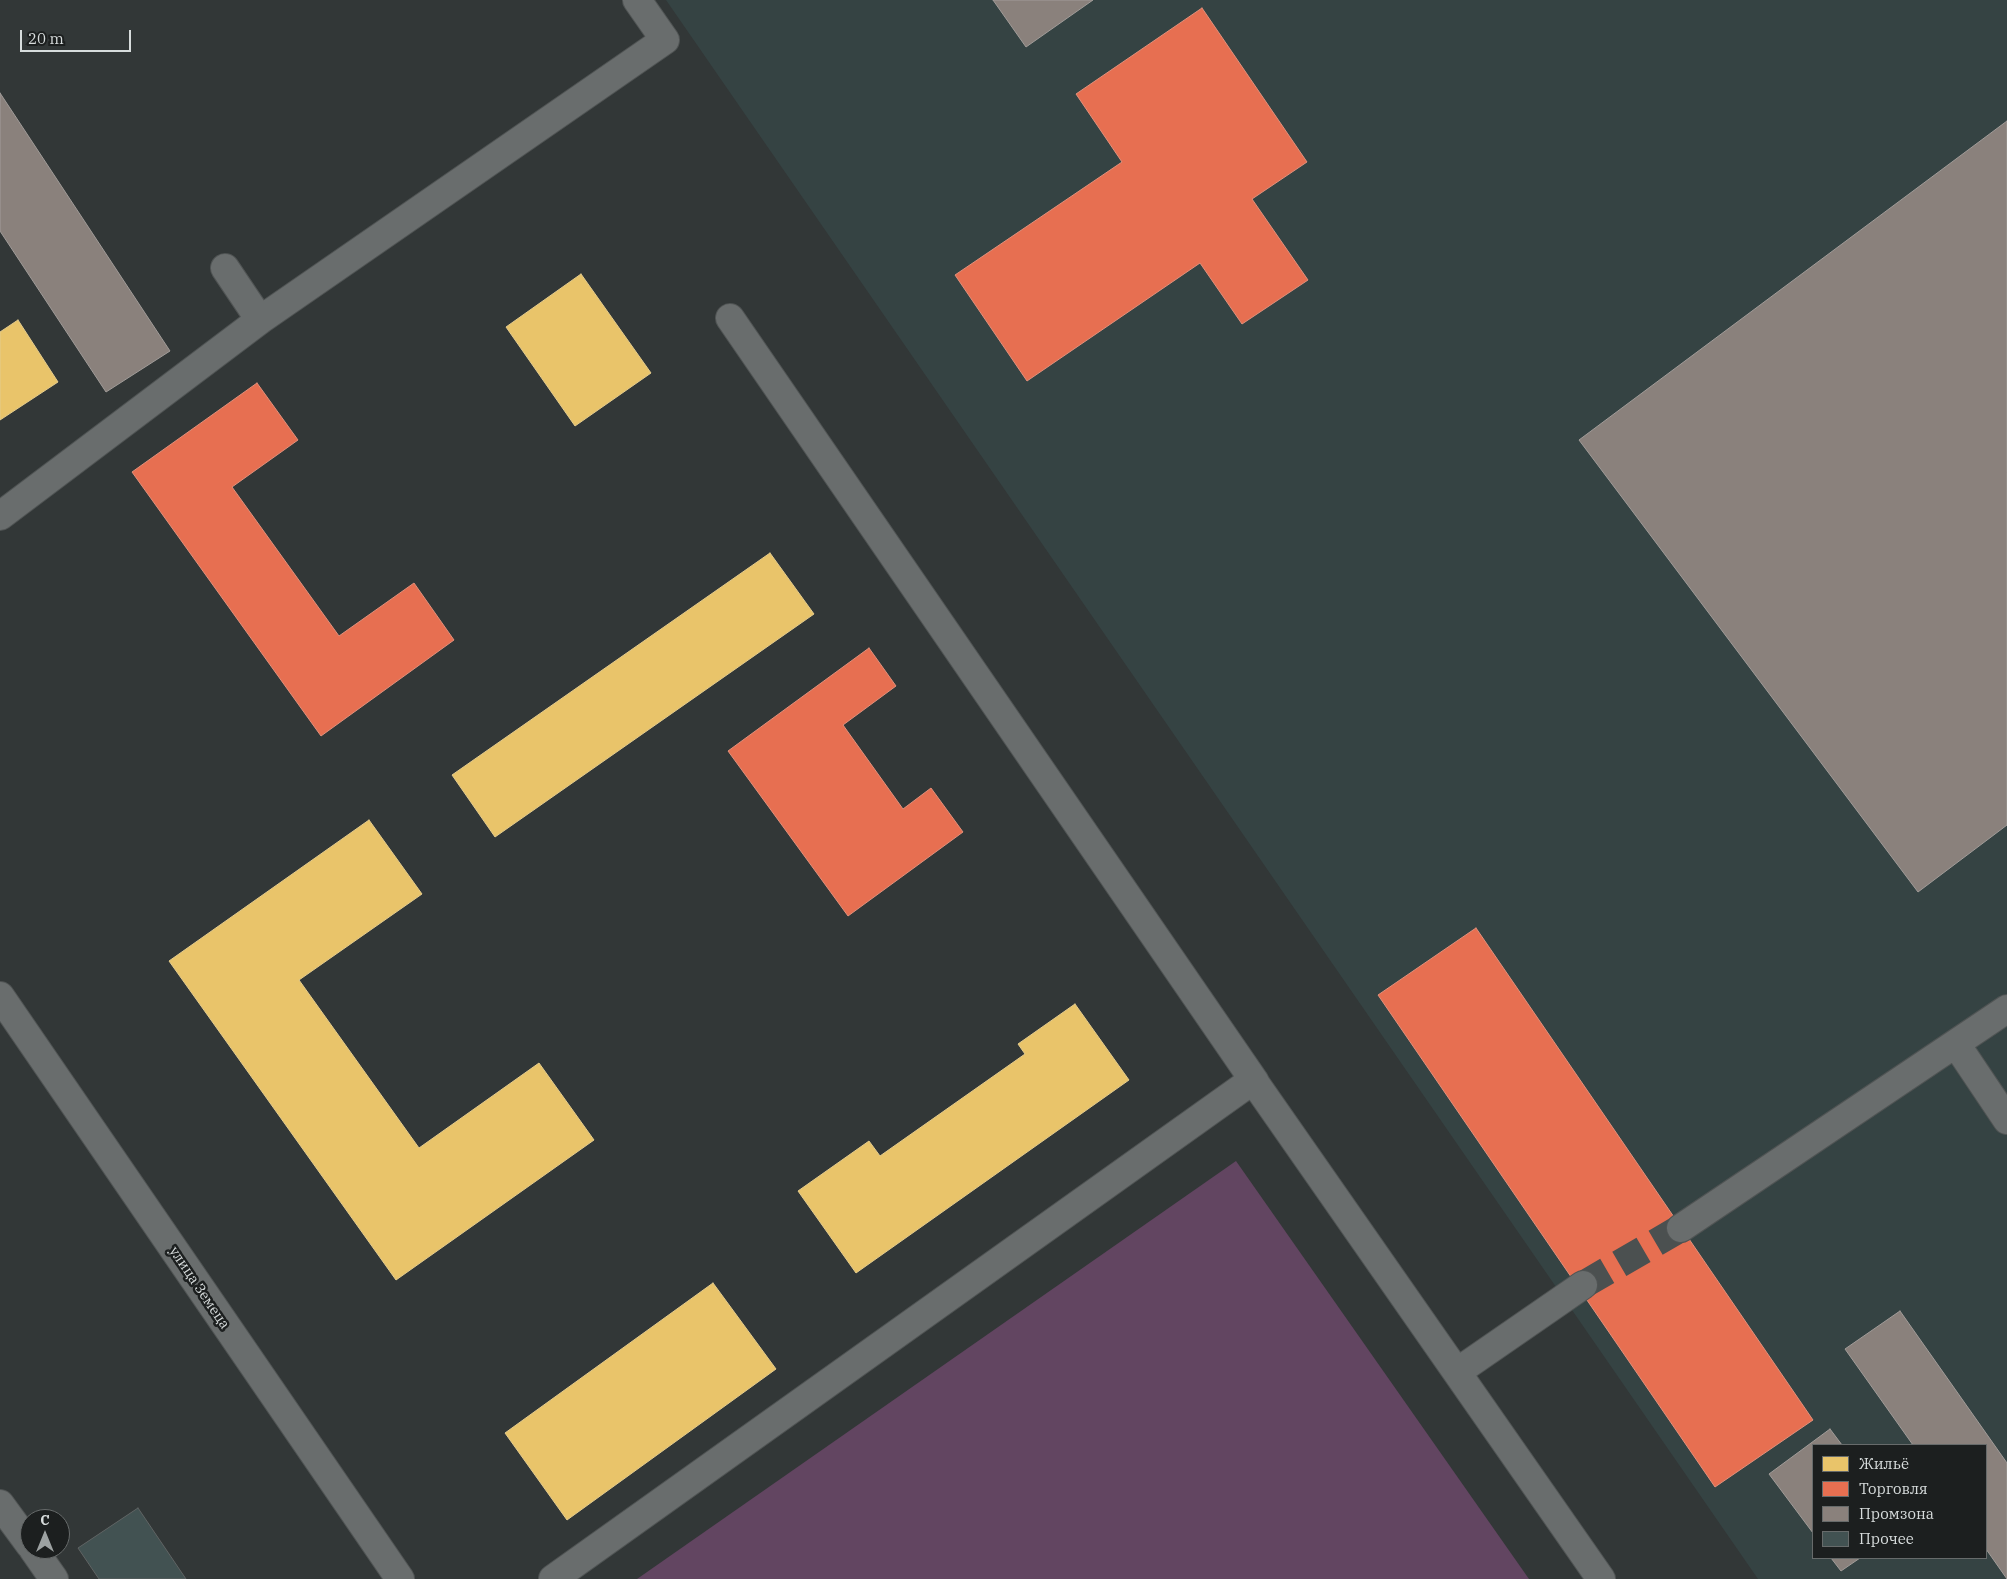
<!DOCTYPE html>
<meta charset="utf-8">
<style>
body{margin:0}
#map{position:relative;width:2007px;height:1579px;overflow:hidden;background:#323737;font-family:"IBM Plex Serif",serif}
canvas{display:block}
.legend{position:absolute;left:1812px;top:1444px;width:175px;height:115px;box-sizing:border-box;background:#1c1f1f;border:1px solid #676b6b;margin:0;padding:6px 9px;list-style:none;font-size:15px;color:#d7dcdc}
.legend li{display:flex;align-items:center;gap:10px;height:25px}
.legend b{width:25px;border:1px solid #676b6b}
.north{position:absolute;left:20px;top:1509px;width:50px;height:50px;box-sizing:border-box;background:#1c1f1f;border:1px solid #676b6b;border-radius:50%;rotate:0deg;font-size:14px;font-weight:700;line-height:20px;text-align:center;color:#d7dcdc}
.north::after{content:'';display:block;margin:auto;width:18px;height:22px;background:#9da2a2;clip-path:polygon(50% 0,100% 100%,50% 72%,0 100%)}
.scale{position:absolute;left:20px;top:30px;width:111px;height:22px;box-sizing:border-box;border:2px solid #d7dcdc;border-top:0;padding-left:6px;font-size:15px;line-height:18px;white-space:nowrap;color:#d7dcdc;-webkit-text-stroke:4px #1c1f1f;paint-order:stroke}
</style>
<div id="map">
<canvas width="2007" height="1579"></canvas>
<ul class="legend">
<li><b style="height:14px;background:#e9c46a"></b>Жильё</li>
<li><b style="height:14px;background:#e76f51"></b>Торговля</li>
<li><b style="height:14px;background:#8a817c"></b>Промзона</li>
<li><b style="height:14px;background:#425252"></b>Прочее</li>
</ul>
<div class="north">С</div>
<div class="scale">20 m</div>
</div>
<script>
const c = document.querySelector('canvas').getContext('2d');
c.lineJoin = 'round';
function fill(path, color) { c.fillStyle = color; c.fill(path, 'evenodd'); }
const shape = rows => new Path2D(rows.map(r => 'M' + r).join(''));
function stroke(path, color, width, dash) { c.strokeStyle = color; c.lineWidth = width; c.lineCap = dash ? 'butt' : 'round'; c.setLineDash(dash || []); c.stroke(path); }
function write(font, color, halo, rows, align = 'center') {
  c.font = font + ' "IBM Plex Serif",serif'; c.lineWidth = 5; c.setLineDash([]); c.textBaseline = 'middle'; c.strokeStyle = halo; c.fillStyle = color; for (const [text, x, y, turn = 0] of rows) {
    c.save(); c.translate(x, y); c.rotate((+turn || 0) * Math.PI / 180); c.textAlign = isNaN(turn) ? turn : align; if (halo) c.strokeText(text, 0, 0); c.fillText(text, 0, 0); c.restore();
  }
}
const built = shape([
 [666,0,2007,0,2007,1579,1758,1579],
 [1813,1445,1986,1445,1986,1558,1813,1558]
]);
const green = shape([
 [1236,1161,1529,1579,637,1579]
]);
const homes = shape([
 [581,274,651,373,575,426,506,327,581,274],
 [18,320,58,382,0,420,0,332,18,320],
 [770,553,814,614,495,837,452,775,770,553],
 [369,820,422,894,299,980,419,1148,539,1063,594,1140,396,1280,169,961,369,820],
 [1075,1004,1129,1080,856,1273,798,1191,869,1141,880,1156,1025,1054,1018,1044,1075,1004],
 [713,1283,776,1369,567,1520,505,1433,713,1283]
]);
const shops = shape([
 [1202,8,1307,162,1252,199,1308,280,1242,324,1200,263,1027,381,955,275,1122,162,1076,94,1202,8],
 [257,383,298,440,232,487,339,636,414,583,454,640,321,736,132,472,257,383],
 [869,648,896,686,843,725,903,809,931,788,963,832,848,916,728,751,869,648],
 [1476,928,1813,1420,1715,1487,1378,995,1476,928]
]);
const industry = shape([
 [993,0,1093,0,1026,47,993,0],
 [0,93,170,351,106,392,0,231,0,93],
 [2007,121,2007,825,1918,892,1579,440,2007,121],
 [1900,1311,2007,1463,2007,1579,1986,1549,1986,1445,1913,1445,1845,1349,1900,1311],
 [1830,1429,1842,1445,1813,1445,1813,1533,1769,1474,1830,1429],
 [1831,1558,1860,1558,1841,1571,1831,1558]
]);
const building = shape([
 [138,1508,186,1579,99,1579,78,1548,138,1508]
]);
const minorTunnel = shape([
 [1583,1285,1681,1228]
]);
const minor = shape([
 [225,268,260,320],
 [730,318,1255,1082],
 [0,516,260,320,665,40,637,0],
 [0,996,400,1579],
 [1956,1044,2007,1120],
 [1681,1228,2007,1009],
 [1457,1372,1583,1285],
 [0,1504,30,1545],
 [33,1549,54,1579],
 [553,1579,1253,1080,1601,1579]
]);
const streetNames = [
 ["улица Земеца",199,1288,56]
];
fill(built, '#354343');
fill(green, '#624561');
fill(homes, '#e9c46a');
stroke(homes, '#e4cb8c', 1);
fill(shops, '#e76f51');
stroke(shops, '#e2907b', 1);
fill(industry, '#8a817c');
stroke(industry, '#a19c99', 1);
fill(building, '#425252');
stroke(building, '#606464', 1);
stroke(minorTunnel, '#4b5050', 28, [28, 14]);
stroke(minor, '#505454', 30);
stroke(minor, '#696d6d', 28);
write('14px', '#d7dcdc', '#1c1f1f', streetNames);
</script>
